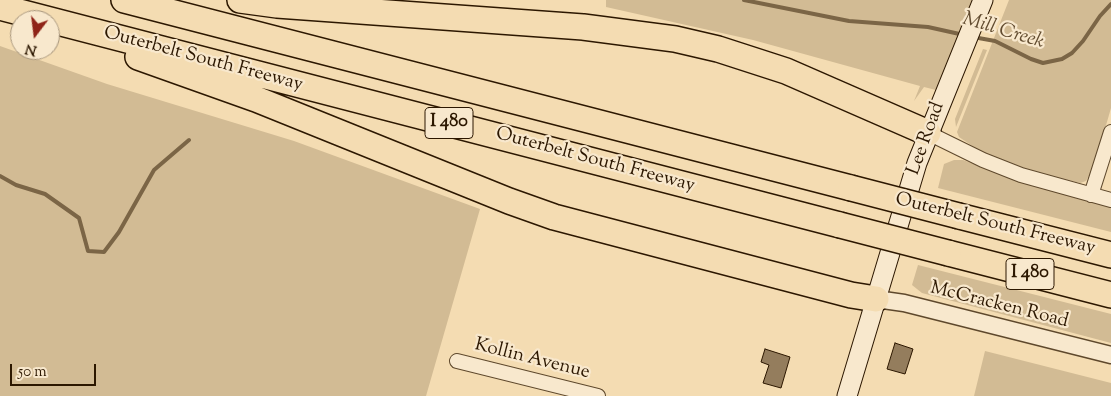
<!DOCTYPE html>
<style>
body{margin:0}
#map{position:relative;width:1111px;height:396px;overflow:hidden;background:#f4dcb2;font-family:"Sorts Mill Goudy",serif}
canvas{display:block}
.north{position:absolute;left:10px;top:10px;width:50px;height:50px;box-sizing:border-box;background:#f8e8cd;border:1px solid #a6947b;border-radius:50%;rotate:195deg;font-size:14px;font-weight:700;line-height:20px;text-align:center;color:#2c1700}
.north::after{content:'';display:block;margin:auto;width:18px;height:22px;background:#8f2418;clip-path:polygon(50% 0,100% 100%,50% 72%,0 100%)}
.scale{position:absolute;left:10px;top:364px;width:86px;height:22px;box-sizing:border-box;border:2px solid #2c1700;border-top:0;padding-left:6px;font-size:15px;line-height:18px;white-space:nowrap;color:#2c1700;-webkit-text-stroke:4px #f8e8cd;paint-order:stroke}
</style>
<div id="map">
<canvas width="1111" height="396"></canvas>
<div class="north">N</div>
<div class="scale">50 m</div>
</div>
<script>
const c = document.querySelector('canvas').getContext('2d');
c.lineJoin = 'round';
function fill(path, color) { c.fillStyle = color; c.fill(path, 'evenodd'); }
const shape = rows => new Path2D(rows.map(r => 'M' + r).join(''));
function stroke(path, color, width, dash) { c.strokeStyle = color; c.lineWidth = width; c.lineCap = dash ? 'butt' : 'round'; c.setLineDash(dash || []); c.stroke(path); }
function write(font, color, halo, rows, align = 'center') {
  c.font = font + ' "Sorts Mill Goudy",serif'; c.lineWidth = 4.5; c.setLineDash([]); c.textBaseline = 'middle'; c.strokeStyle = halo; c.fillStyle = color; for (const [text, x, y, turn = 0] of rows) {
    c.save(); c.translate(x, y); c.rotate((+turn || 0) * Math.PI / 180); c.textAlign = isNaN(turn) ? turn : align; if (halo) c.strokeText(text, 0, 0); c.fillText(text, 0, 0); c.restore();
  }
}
const green = shape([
 [606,0,983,0,944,92,924,87,914,101,920,86,753,40,606,7],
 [1009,0,1111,0,1111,108,1094,167,1086,181,1080,183,1063,179,1024,168,980,151,959,137,957,132],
 [0,46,107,84,294,141,480,209,426,396,0,396],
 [983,49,987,50,956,127,955,119],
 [954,160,963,160,1026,183,1111,205,1111,232,938,188,944,164],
 [918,265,1111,314,1111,343,922,293,912,285],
 [985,351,1111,383,1111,396,974,396]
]);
const stream = shape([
 [744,0,849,21,928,27,964,35],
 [973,37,995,41,1031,59,1043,63,1062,59,1072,53,1083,41,1100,16,1111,4],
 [0,176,16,185,45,194,79,218,88,251,104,252,119,232,154,170,189,140]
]);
const building = shape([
 [895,343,913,349,905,374,887,369,895,343],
 [765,349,790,357,781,388,763,383,769,365,761,362,765,349]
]);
const minor = shape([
 [928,133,983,160,1021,175,1111,200],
 [1091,195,1111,132],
 [457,361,598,396]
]);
const tertiary = shape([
 [876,299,904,303,1111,355]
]);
const secondary = shape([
 [847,396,917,163,983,0]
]);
const motorway = shape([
 [124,0,851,188],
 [240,0,277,5,583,27,675,39,718,49,786,71,928,133],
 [0,7,840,225],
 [138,57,256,99,509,201,554,217,851,295,876,299],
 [959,216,1111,255],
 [948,253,1111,295]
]);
const motorwayBridge = shape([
 [851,188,959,216],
 [840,225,948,253]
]);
const shields = [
 [449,123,48],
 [1030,274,48]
];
const shieldNames = [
 ["I 480",449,123],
 ["I 480",1030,274]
];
const streetNames = [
 ["Outerbelt South Freeway",203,60,15],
 ["Lee Road",927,139,-70],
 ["Outerbelt South Freeway",595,161,15],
 ["Outerbelt South Freeway",995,225,14],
 ["McCracken Road",999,306,14],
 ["Kollin Avenue",532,360,14]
];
const waterNames = [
 ["Mill Creek",1003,32,17]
];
fill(green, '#d2bb94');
stroke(stream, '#7b6546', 4);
fill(building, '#947d5d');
stroke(building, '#2c1700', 1);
stroke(minor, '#5e482c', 16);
stroke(tertiary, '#5e482c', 19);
stroke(secondary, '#2c1700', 21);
stroke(motorway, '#2c1700', 28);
stroke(minor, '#f8e8cd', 14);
stroke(tertiary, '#f8e8cd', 16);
stroke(secondary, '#f8e8cd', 19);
stroke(motorway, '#f4dcb2', 25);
stroke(motorwayBridge, '#2c1700', 28, []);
stroke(motorwayBridge, '#f4dcb2', 25);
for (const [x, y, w] of shields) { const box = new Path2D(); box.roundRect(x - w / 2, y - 15.5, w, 31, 4); c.fillStyle = '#f8e8cd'; c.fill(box); stroke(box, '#2c1700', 1); }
write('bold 18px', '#2c1700', null, shieldNames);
write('19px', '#2c1700', '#f8e8cd', streetNames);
write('italic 20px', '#614b2f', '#f8e8cd', waterNames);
</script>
